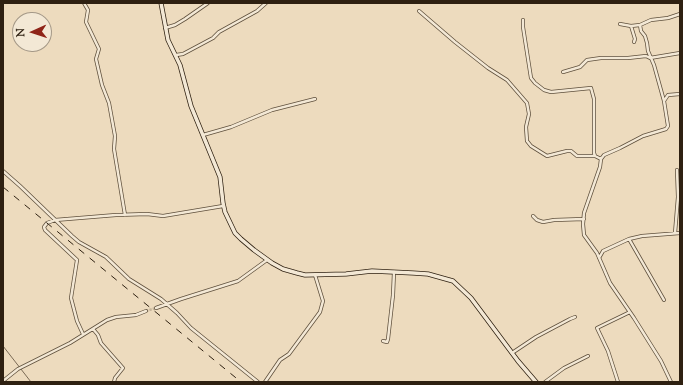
<!DOCTYPE html>
<style>
body{margin:0}
#map{position:relative;width:683px;height:385px;overflow:hidden;background:#eddbbe;font-family:"Sorts Mill Goudy",serif}
canvas{display:block}
.frame{position:absolute;inset:0;border:4px solid #2e2011;pointer-events:none}
.north{position:absolute;left:12px;top:12px;width:40px;height:40px;box-sizing:border-box;background:#f3e8d5;border:1px solid #a49887;border-radius:50%;rotate:267deg;font-size:11px;font-weight:700;line-height:16px;text-align:center;color:#2e2011}
.north::after{content:'';display:block;margin:auto;width:14px;height:18px;background:#8f2418;clip-path:polygon(50% 0,100% 100%,50% 72%,0 100%)}
</style>
<div id="map">
<canvas width="683" height="385"></canvas>
<div class="frame"></div>
<div class="north">N</div>
</div>
<script>
const c = document.querySelector('canvas').getContext('2d');
c.lineJoin = 'round';
const shape = rows => new Path2D(rows.map(r => 'M' + r).join(''));
function stroke(path, color, width, dash) { c.strokeStyle = color; c.lineWidth = width; c.lineCap = dash ? 'butt' : 'round'; c.setLineDash(dash || []); c.stroke(path); }
const stream = shape([
 [3,346,31,382]
]);
const streetTunnel = shape([
 [146,311,156,308]
]);
const street = shape([
 [84,3,88,10,86,22,99,49,96,59,102,85,109,103,115,136,114,149,125,215],
 [419,11,455,42,488,68,507,80,527,103,529,114,526,127,527,141,531,146,547,156,567,151,571,151,577,156,595,156],
 [523,20,523,27,531,78,535,83,544,90,551,92,591,88,594,99,594,153,595,156,601,159],
 [620,24,631,26,640,25,641,31,645,36,647,43,648,51,654,65,664,101],
 [640,25,651,20,668,18,680,14],
 [631,26,635,39,634,42],
 [165,28,175,25,185,19,208,3],
 [176,55,183,54,213,38,219,32,257,11,266,3],
 [563,72,580,67,587,60,601,58,628,58,646,56,650,58,680,53],
 [203,135,231,127,272,110,315,99],
 [3,171,20,186,72,236,79,242,106,257,129,279,161,299,177,313,191,328,258,382],
 [533,216,537,220,543,222,554,220,584,219],
 [675,233,678,197,677,170],
 [629,239,664,300],
 [599,258,603,251,629,239,642,236,680,233],
 [156,308,181,299,238,281,267,260],
 [93,329,98,335,101,343,123,368,115,378,114,382],
 [83,334,77,321,71,298,77,260,45,230,44,227,47,223,55,220,116,215,147,214,163,216,223,206],
 [383,341,387,342,388,339,393,295,394,272],
 [512,353,536,337,570,319,575,317],
 [3,381,18,369,70,343,107,320,116,317,136,315,146,311],
 [265,382,280,360,289,354,320,312,323,301,315,275],
 [545,382,564,368,588,356],
 [618,382,608,351,597,328,630,312],
 [671,382,661,361,634,318,610,283,597,253,584,235,583,224,584,213,600,167,601,159,604,155,620,148,643,136,666,129,668,126,664,101,668,95,680,94]
]);
const secondary = shape([
 [161,3,168,40,180,65,191,106,220,177,223,203,225,212,235,233,241,239,254,250,272,263,283,269,297,273,305,275,346,274,372,271,413,273,428,274,453,281,471,298,518,361,536,382]
]);
const rail = shape([
 [3,187,241,382]
]);
stroke(stream, '#7a6a55', 1);
stroke(streetTunnel, '#c7b69b', 2.5, [2.5, 1]);
stroke(street, '#5e4f3c', 4);
stroke(secondary, '#2e2011', 5);
stroke(street, '#f3e8d5', 2.5);
stroke(secondary, '#f3e8d5', 3.5);
stroke(rail, '#2e2011', 1, [7, 7]);
</script>
